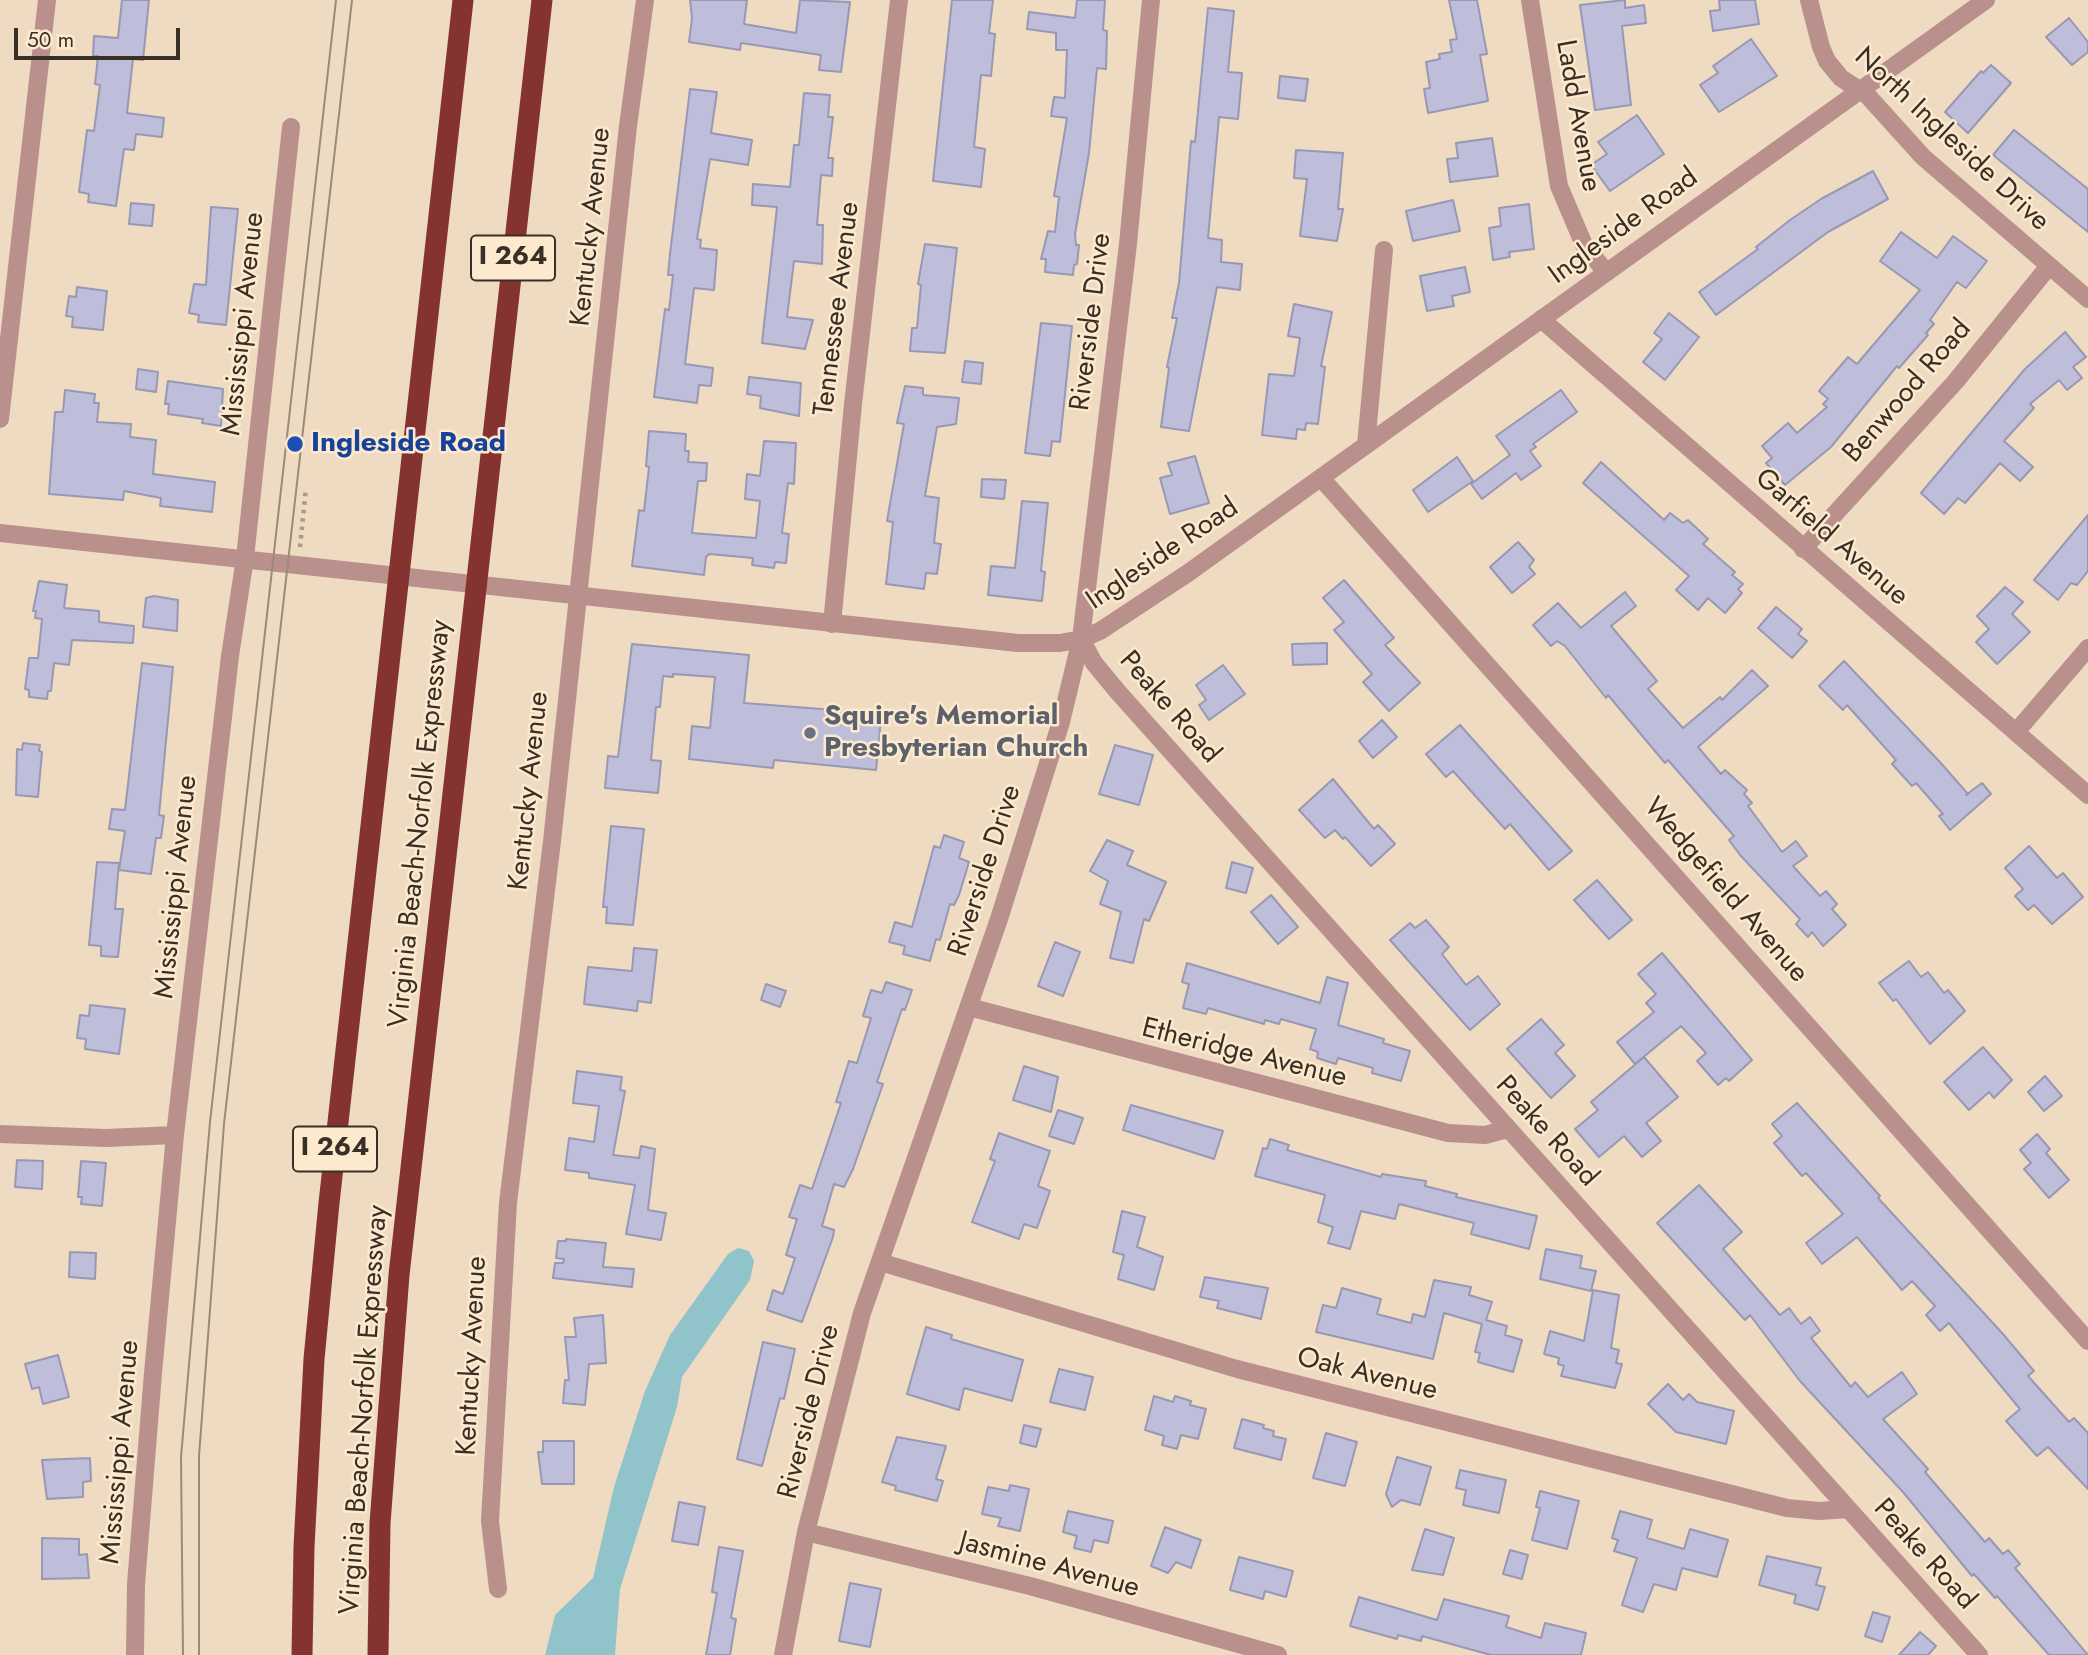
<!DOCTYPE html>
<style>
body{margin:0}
#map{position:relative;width:2088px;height:1655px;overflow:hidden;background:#eedbc1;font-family:Jost,sans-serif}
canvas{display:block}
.scale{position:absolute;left:14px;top:28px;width:166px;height:32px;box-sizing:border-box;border:4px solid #383026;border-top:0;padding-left:9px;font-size:21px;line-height:24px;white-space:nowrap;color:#383026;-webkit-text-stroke:5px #fce9ce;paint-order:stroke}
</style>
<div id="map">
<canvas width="2088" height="1655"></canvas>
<div class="scale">50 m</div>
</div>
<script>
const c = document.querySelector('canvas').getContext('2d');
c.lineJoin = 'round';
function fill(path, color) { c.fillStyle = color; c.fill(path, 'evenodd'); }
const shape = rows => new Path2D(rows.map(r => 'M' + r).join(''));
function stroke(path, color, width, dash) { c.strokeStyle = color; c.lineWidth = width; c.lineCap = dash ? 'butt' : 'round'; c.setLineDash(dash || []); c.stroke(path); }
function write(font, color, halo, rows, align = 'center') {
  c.font = font + ' Jost,sans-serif'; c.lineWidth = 5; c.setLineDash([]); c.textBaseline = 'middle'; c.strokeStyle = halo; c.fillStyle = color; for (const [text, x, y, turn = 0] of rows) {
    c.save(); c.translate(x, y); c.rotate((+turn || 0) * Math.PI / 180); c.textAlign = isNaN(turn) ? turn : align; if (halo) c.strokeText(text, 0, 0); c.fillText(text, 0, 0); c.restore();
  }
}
const water = shape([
 [738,1248,749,1251,754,1261,750,1280,682,1377,677,1407,620,1589,615,1655,545,1655,555,1615,593,1578,614,1487,645,1391,670,1335,728,1254]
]);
const building = shape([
 [122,0,149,0,143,60,133,59,127,113,164,118,162,137,136,134,134,150,124,149,116,206,88,202,89,194,79,192,87,130,94,131,100,85,95,84,98,56,93,56,94,36,118,38,122,0],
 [690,0,747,0,744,24,796,33,800,0,850,2,841,72,819,70,821,55,741,43,740,50,689,42,692,18,690,0],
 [952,0,993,0,989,33,995,34,991,76,981,75,974,147,985,149,981,187,933,181,952,0],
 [1077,0,1105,0,1103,30,1107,31,1106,69,1097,68,1089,153,1075,234,1076,245,1079,245,1077,264,1074,265,1073,275,1045,272,1046,259,1041,259,1048,231,1055,232,1059,197,1054,196,1067,118,1051,116,1054,97,1065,98,1067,50,1056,50,1056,33,1027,29,1029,12,1075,18,1077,0],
 [1449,0,1477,0,1487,54,1480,55,1488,101,1428,113,1424,89,1430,88,1426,62,1440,59,1439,54,1452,52,1450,40,1457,39,1449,0],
 [1625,0,1625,8,1644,5,1646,23,1622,26,1631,105,1595,110,1580,5,1625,0],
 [1719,0,1755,0,1759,24,1713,31,1710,11,1720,10,1719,0],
 [1208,8,1234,11,1228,72,1242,73,1238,119,1219,117,1208,238,1222,240,1221,262,1242,264,1240,290,1217,287,1189,431,1161,427,1169,368,1167,367,1177,318,1172,318,1179,283,1191,141,1195,142,1208,8],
 [2069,18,2088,42,2088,52,2072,65,2046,37,2069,18],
 [1751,39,1777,76,1719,112,1700,85,1718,73,1713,66,1751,39],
 [1991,65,2011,83,1968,133,1945,112,1981,71,1983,73,1991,65],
 [1280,76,1308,79,1305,101,1278,98,1280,76],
 [690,89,717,92,711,133,752,140,748,165,710,159,697,239,701,240,700,248,717,250,714,290,694,288,685,364,713,368,711,386,699,385,697,403,654,397,665,309,669,310,673,275,668,275,670,254,690,89],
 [804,93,830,95,828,117,833,117,828,158,833,158,832,176,821,175,817,225,823,225,822,264,794,261,787,317,813,320,805,349,762,343,777,207,752,205,753,184,790,187,794,145,799,145,804,93],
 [1637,115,1664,154,1610,191,1591,165,1607,154,1598,142,1637,115],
 [2014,130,2088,189,2088,232,1993,155,2014,130],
 [1492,138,1498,176,1450,182,1447,159,1458,158,1456,143,1492,138],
 [1296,150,1343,153,1338,209,1343,209,1337,241,1300,236,1307,179,1294,178,1296,150],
 [1873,171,1888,199,1828,232,1716,315,1699,292,1758,249,1756,247,1790,220,1821,199,1873,171],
 [1453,200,1460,231,1413,241,1406,211,1453,200],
 [131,203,154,205,152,226,129,224,131,203],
 [1529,204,1534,249,1509,252,1510,257,1493,260,1489,228,1501,226,1499,208,1529,204],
 [211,207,238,209,226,325,198,322,199,315,189,313,194,284,206,285,211,207],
 [1901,232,1937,258,1953,236,1987,261,1966,288,1957,282,1930,320,1934,324,1926,333,1928,335,1899,368,1897,366,1831,447,1785,485,1766,463,1772,458,1762,446,1788,423,1797,433,1827,407,1823,404,1828,399,1819,391,1848,357,1857,364,1920,290,1880,261,1901,232],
 [925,244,957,248,945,353,910,351,912,328,917,328,921,285,918,284,925,244],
 [1465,267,1470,292,1452,296,1454,306,1427,311,1420,276,1465,267],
 [77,287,107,291,103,330,72,327,73,317,66,316,69,296,76,297,77,287],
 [1294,304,1332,312,1321,366,1325,367,1318,424,1306,423,1305,430,1297,429,1296,439,1262,435,1269,374,1294,376,1300,338,1288,336,1294,304],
 [1669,313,1699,337,1665,380,1643,362,1662,339,1654,333,1669,313],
 [1041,323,1072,326,1060,442,1052,441,1050,456,1025,453,1041,323],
 [2065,332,2086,357,2073,367,2082,378,2067,390,2059,380,2030,404,2034,408,2004,441,2033,467,2020,481,2000,463,1965,503,1958,498,1944,514,1921,493,2025,369,2065,332],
 [965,361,983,363,981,384,962,382,965,361],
 [138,369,158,372,156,392,136,389,138,369],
 [749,377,801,383,799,416,760,408,761,396,747,394,749,377],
 [168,381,223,389,221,426,202,423,203,419,168,414,169,404,165,404,168,381],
 [905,386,923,388,923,395,959,398,956,424,937,427,925,496,939,498,934,543,941,544,937,574,926,573,924,589,886,584,893,522,887,521,904,424,897,423,905,386],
 [65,390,95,394,94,403,99,403,97,422,131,424,130,437,156,440,153,474,215,482,212,512,160,506,161,498,124,491,123,500,49,494,55,412,63,412,65,390],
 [1561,390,1577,412,1533,444,1536,447,1530,451,1541,466,1521,480,1516,473,1482,499,1471,484,1510,455,1496,436,1561,390],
 [649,431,686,434,685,451,689,451,688,462,707,463,706,481,698,481,692,533,756,538,760,501,745,499,747,474,760,476,764,441,796,443,794,484,788,483,782,533,789,534,786,563,775,562,774,568,752,565,753,558,709,554,706,557,704,575,632,566,639,510,644,511,649,467,646,466,649,431],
 [1195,456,1209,503,1170,514,1160,478,1172,475,1168,463,1195,456],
 [1457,457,1473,481,1428,512,1413,490,1457,457],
 [1601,462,1664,520,1670,513,1683,523,1688,520,1708,539,1703,544,1735,572,1732,575,1743,584,1738,589,1742,593,1725,613,1708,598,1698,610,1676,590,1689,576,1583,483,1601,462],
 [982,479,1006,480,1004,499,981,497,982,479],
 [1022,501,1048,503,1041,571,1045,572,1042,601,988,595,991,566,1015,568,1022,501],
 [2088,515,2088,571,2077,585,2071,583,2058,600,2034,580,2088,515],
 [1518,542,1534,560,1529,567,1535,574,1512,593,1490,567,1518,542],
 [1344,580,1394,638,1385,645,1420,683,1389,711,1363,682,1372,674,1334,630,1344,622,1323,598,1344,580],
 [39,581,67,585,64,608,99,611,99,622,134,626,133,643,72,640,69,665,54,663,51,691,48,691,47,699,29,697,29,690,25,689,29,658,38,658,42,619,35,618,36,611,33,611,39,581],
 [2005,587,2023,602,2012,614,2030,632,1997,664,1976,642,1989,629,1977,616,2005,587],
 [1625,592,1636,606,1611,626,1657,681,1648,689,1683,728,1720,697,1722,700,1752,670,1768,686,1698,747,1721,774,1725,770,1747,790,1744,794,1752,803,1748,806,1782,852,1796,841,1807,856,1793,866,1820,896,1826,891,1837,904,1832,909,1846,925,1823,946,1812,932,1808,937,1796,924,1800,919,1740,855,1729,840,1734,836,1668,760,1665,763,1608,695,1606,698,1565,646,1557,641,1551,646,1533,625,1558,603,1581,628,1625,592],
 [154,596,178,600,177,631,143,627,146,598,154,596],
 [1776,607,1802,629,1798,634,1807,641,1792,658,1758,628,1776,607],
 [1327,643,1327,664,1293,665,1292,644,1327,643],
 [632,644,749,655,744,703,847,711,847,715,881,719,876,770,774,760,773,768,689,759,692,726,710,728,715,677,673,674,673,677,663,676,660,707,656,707,651,760,661,761,658,793,605,788,608,756,618,757,632,644],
 [1844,661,1939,761,1968,794,1966,795,1982,783,1991,794,1950,830,1939,816,1943,814,1916,783,1912,786,1892,764,1896,760,1847,705,1843,710,1819,686,1844,661],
 [142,663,173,667,159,815,164,816,161,838,156,838,151,874,119,870,125,831,109,829,112,809,125,810,142,663],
 [1223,665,1245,694,1209,720,1199,705,1206,700,1196,685,1223,665],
 [1382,720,1397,737,1373,758,1359,741,1382,720],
 [1460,725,1572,851,1549,870,1510,824,1505,829,1453,771,1446,777,1426,754,1460,725],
 [23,743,40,745,39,751,42,752,38,797,16,795,17,749,22,750,23,743],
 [1115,745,1153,755,1139,805,1099,794,1115,745],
 [1333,779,1374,829,1378,825,1395,844,1371,866,1345,837,1343,839,1335,830,1325,838,1299,810,1333,779],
 [611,826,644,829,633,925,606,923,607,907,603,907,611,826],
 [944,835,964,842,959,858,969,862,959,895,954,905,950,904,940,940,936,939,930,961,903,954,905,946,889,942,895,922,912,927,934,846,940,848,944,835],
 [1107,840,1133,851,1127,865,1166,882,1149,921,1144,919,1133,963,1110,958,1121,912,1100,904,1108,881,1090,871,1107,840],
 [2029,846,2057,878,2063,873,2083,897,2052,924,2034,905,2028,910,2015,896,2023,889,2005,868,2029,846],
 [97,862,119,863,115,909,123,909,118,957,101,956,101,946,89,945,97,862],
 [1232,862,1253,868,1246,893,1226,888,1232,862],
 [1597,880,1632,920,1609,939,1574,900,1597,880],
 [1271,895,1298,927,1278,944,1251,912,1271,895],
 [1426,920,1449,947,1442,954,1466,985,1478,976,1500,1004,1470,1030,1390,940,1410,923,1415,928,1426,920],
 [1055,942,1080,952,1063,996,1038,986,1055,942],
 [634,948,657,950,651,1003,638,1001,637,1011,584,1004,588,967,632,971,634,948],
 [1662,953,1752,1060,1729,1081,1726,1078,1718,1085,1697,1061,1706,1053,1681,1026,1635,1064,1617,1042,1654,1012,1646,1003,1656,994,1638,974,1662,953],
 [1909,961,1921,977,1928,972,1944,993,1948,990,1965,1011,1930,1044,1896,999,1893,1001,1879,983,1909,961],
 [1187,963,1320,1003,1327,977,1348,983,1338,1025,1384,1039,1383,1043,1410,1051,1401,1081,1372,1073,1373,1068,1338,1058,1336,1064,1317,1058,1318,1052,1310,1049,1316,1029,1281,1019,1279,1024,1265,1020,1264,1024,1208,1008,1206,1014,1183,1008,1189,984,1182,982,1187,963],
 [886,982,912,990,905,1010,902,1009,877,1082,883,1084,853,1169,844,1187,834,1184,822,1226,834,1230,833,1237,802,1322,767,1310,773,1290,783,1294,795,1258,786,1255,797,1219,789,1217,800,1185,812,1189,841,1103,836,1102,849,1061,857,1063,871,1018,863,1016,871,990,882,993,886,982],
 [766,984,786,991,780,1007,761,1000,766,984],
 [90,1005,125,1009,119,1054,85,1049,86,1039,77,1038,80,1015,89,1016,90,1005],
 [1541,1019,1564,1045,1555,1053,1575,1076,1551,1098,1507,1049,1541,1019],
 [1983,1047,2012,1080,1994,1098,1989,1092,1969,1110,1944,1082,1983,1047],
 [1644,1057,1678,1097,1646,1123,1661,1141,1642,1157,1624,1136,1599,1157,1575,1129,1598,1110,1591,1102,1644,1057],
 [1024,1066,1058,1077,1051,1112,1013,1100,1024,1066],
 [577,1071,622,1077,620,1090,625,1091,613,1155,639,1158,641,1146,655,1149,648,1210,666,1213,661,1240,626,1234,635,1185,589,1178,589,1173,565,1170,569,1138,594,1142,599,1106,573,1103,577,1071],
 [2045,1076,2062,1096,2044,1111,2028,1092,2045,1076],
 [1797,1103,1880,1196,1878,1198,2003,1334,2034,1371,2028,1376,2069,1422,2074,1418,2088,1433,2088,1489,2048,1447,2037,1456,2006,1421,2020,1409,1949,1323,1940,1331,1926,1315,1935,1306,1912,1281,1902,1290,1857,1237,1822,1264,1806,1243,1843,1214,1806,1173,1802,1176,1774,1143,1782,1136,1772,1124,1797,1103],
 [1131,1105,1223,1131,1214,1159,1123,1130,1131,1105],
 [1058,1110,1083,1118,1074,1144,1049,1136,1058,1110],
 [999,1133,1050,1151,1038,1186,1050,1191,1037,1228,1024,1224,1019,1239,972,1222,995,1161,990,1159,999,1133],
 [2037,1134,2050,1149,2046,1153,2069,1180,2049,1198,2024,1169,2031,1163,2020,1150,2037,1134],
 [1270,1139,1289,1145,1287,1150,1381,1177,1382,1174,1426,1181,1425,1186,1457,1194,1456,1197,1537,1216,1529,1249,1471,1234,1474,1223,1399,1204,1395,1219,1361,1211,1350,1249,1328,1243,1333,1227,1318,1222,1325,1195,1255,1176,1263,1148,1267,1149,1270,1139],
 [17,1160,43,1161,42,1189,15,1187,17,1160],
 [81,1161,106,1163,102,1206,81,1204,82,1197,78,1197,81,1161],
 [1699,1185,1742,1232,1723,1249,1780,1315,1789,1308,1801,1324,1810,1317,1820,1331,1811,1338,1851,1387,1855,1382,1868,1397,1902,1372,1917,1394,1883,1419,1928,1469,1925,1472,1985,1542,1989,1538,2003,1554,2008,1550,2020,1564,2015,1568,2088,1655,2049,1655,1997,1596,1995,1598,1974,1574,1972,1576,1903,1492,1800,1381,1750,1315,1745,1320,1657,1223,1699,1185],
 [1122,1211,1145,1217,1137,1247,1163,1257,1154,1290,1118,1279,1124,1255,1113,1252,1122,1211],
 [566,1239,606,1243,603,1267,634,1269,632,1287,553,1278,555,1263,563,1263,564,1259,556,1258,558,1241,566,1241,566,1239],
 [1546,1249,1582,1256,1580,1268,1596,1271,1591,1291,1540,1279,1546,1249],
 [70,1252,96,1253,95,1279,69,1277,70,1252],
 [1205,1277,1268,1288,1261,1319,1217,1308,1219,1301,1200,1297,1205,1277],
 [1434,1280,1471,1287,1469,1295,1492,1302,1486,1320,1507,1326,1505,1335,1522,1340,1513,1372,1478,1362,1480,1353,1475,1352,1482,1324,1444,1313,1433,1359,1316,1332,1323,1305,1336,1308,1342,1288,1381,1299,1377,1314,1411,1323,1413,1314,1425,1317,1434,1280],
 [1593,1290,1619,1295,1611,1348,1619,1350,1616,1363,1622,1364,1615,1388,1561,1376,1564,1366,1558,1364,1559,1358,1544,1354,1550,1331,1584,1341,1593,1290],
 [603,1315,606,1363,589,1364,585,1405,563,1403,565,1380,569,1380,565,1337,576,1337,574,1318,603,1315],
 [926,1327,952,1335,951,1339,1023,1360,1012,1401,964,1388,959,1410,907,1394,926,1327],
 [763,1342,795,1349,784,1399,780,1398,762,1466,737,1459,763,1342],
 [58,1355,69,1397,43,1404,39,1387,32,1389,25,1364,58,1355],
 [1059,1369,1093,1377,1085,1410,1050,1402,1059,1369],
 [1668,1384,1683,1400,1689,1394,1697,1402,1734,1411,1726,1444,1676,1432,1648,1404,1668,1384],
 [1154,1396,1173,1402,1175,1396,1191,1401,1190,1405,1206,1409,1198,1439,1181,1435,1177,1449,1162,1445,1164,1436,1145,1430,1154,1396],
 [1242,1419,1264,1425,1263,1428,1274,1431,1273,1436,1286,1439,1281,1460,1234,1448,1242,1419],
 [1024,1425,1041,1429,1036,1447,1020,1443,1024,1425],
 [1326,1433,1357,1442,1345,1486,1313,1478,1326,1433],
 [897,1437,946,1446,936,1479,943,1481,937,1501,895,1490,896,1486,882,1482,897,1437],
 [543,1441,574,1441,574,1484,542,1484,538,1452,543,1452,543,1441],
 [1397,1457,1431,1467,1420,1505,1401,1500,1392,1507,1386,1494,1397,1457],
 [90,1458,91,1481,83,1482,83,1497,47,1499,42,1460,90,1458],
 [1460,1470,1506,1480,1499,1513,1463,1505,1466,1490,1456,1488,1460,1470],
 [1010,1485,1029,1489,1020,1531,998,1526,1001,1518,982,1514,988,1487,1009,1491,1010,1485],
 [1540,1491,1579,1501,1567,1549,1532,1540,1540,1508,1536,1507,1540,1491],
 [679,1502,705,1507,698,1545,672,1541,679,1502],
 [1068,1511,1113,1521,1108,1543,1094,1540,1091,1552,1074,1548,1077,1536,1063,1532,1068,1511],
 [1620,1511,1652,1520,1647,1538,1684,1549,1690,1529,1728,1540,1717,1577,1682,1568,1676,1590,1654,1584,1643,1612,1622,1605,1637,1558,1614,1551,1618,1540,1612,1538,1620,1511],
 [1165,1527,1201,1540,1191,1568,1176,1562,1168,1573,1151,1566,1165,1527],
 [1425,1529,1454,1538,1443,1575,1412,1570,1425,1529],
 [42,1538,79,1539,79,1555,87,1554,89,1578,42,1579,42,1538],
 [719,1547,743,1551,731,1618,736,1619,730,1655,706,1655,717,1593,712,1592,719,1547],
 [1510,1550,1528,1555,1522,1579,1503,1574,1510,1550],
 [1767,1556,1821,1568,1816,1585,1825,1587,1818,1610,1794,1603,1796,1595,1759,1585,1767,1556],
 [1239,1557,1293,1571,1286,1597,1265,1591,1263,1599,1230,1590,1239,1557],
 [850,1583,881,1589,870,1647,839,1641,850,1583],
 [1359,1597,1437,1620,1444,1599,1509,1616,1506,1627,1541,1638,1545,1623,1586,1633,1581,1655,1491,1655,1422,1636,1421,1641,1398,1635,1397,1639,1350,1626,1359,1597],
 [1873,1612,1890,1617,1882,1642,1865,1636,1873,1612],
 [1920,1632,1936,1646,1928,1655,1899,1655,1920,1632]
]);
const path = shape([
 [300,547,306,488]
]);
const minor = shape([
 [1530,0,1559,186,1584,245,1606,272],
 [1809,0,1821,47,1827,61,1841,78,1867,95,1923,157,2088,299],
 [1541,319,2088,795],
 [0,419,47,0],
 [1366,445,1384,250],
 [1321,478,2088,1341],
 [0,533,1018,643,1060,643,1081,639,1100,631,1188,573,1986,0],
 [1803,549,1956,381,2049,266],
 [832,624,853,404,899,0],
 [1081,639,1094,663,1118,692,1979,1655],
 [2016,732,2088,648],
 [969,1007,1448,1133,1485,1135,1508,1129],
 [0,1134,106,1138,175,1135],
 [880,1262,1237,1369,1787,1508,1819,1511,1848,1509],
 [806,1532,1030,1586,1278,1655],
 [498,1589,490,1521,508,1203,552,841,628,126,645,0],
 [135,1655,136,1584,153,1373,175,1135,230,656,245,558,291,127],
 [783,1655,806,1532,862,1313,999,919,1061,722,1081,639,1128,244,1151,0]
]);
const highway = shape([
 [302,1655,304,1547,314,1359,329,1203,463,0],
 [378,1655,380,1523,399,1275,542,0]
]);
const tram = shape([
 [183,1655,181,1457,210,1122,336,0],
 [199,1655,199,1456,224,1124,352,0]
]);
const markers = [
 [295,444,9,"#1a4fb4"],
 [810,733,7,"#6b7280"]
];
const shields = [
 [513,258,84],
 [335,1149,84]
];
const shieldNames = [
 ["I 264",513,258],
 ["I 264",335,1149]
];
const streetNames = [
 ["Ladd Avenue",1577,116,80],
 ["North Ingleside Drive",1951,140,43],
 ["Kentucky Avenue",592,227,-84],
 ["Ingleside Road",1624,227,-36],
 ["Tennessee Avenue",838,309,-83],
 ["Riverside Drive",1092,322,-83],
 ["Mississippi Avenue",244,324,-84],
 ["Benwood Road",1908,392,-49],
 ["Garfield Avenue",1831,538,41],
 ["Ingleside Road",1163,555,-34],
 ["Peake Road",1169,708,49],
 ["Kentucky Avenue",530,791,-84],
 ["Virginia Beach-Norfolk Expressway",421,824,-84],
 ["Riverside Drive",986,871,-72],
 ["Mississippi Avenue",177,887,-84],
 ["Wedgefield Avenue",1725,891,49],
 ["Etheridge Avenue",1244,1054,14],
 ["Peake Road",1546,1132,48],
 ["Kentucky Avenue",473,1356,-87],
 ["Oak Avenue",1367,1375,14],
 ["Virginia Beach-Norfolk Expressway",365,1410,-86],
 ["Riverside Drive",810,1412,-76],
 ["Mississippi Avenue",121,1452,-85],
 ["Peake Road",1924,1555,48],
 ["Jasmine Avenue",1049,1566,15]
];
const transitNames = [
 ["Ingleside Road",311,444]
];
const worshipNames = [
 ["Squire's Memorial",824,717],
 ["Presbyterian Church",824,749]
];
fill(water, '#91c3cb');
fill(building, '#bebedb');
stroke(building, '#9898b4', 2);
stroke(path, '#a99a86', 4.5, [3.5, 5]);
stroke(minor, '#ba908c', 18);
stroke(highway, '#853331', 21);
stroke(tram, '#988b78', 2);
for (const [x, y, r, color] of markers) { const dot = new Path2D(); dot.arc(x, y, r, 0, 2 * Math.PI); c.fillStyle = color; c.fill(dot); stroke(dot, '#fce9ce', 2.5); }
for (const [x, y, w] of shields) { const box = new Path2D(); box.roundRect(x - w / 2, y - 22.5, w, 45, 5); c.fillStyle = '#fce9ce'; c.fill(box); stroke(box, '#383026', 2); }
write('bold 26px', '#383026', null, shieldNames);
write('28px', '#383026', '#fce9ce', streetNames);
write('bold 28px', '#164399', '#fce9ce', transitNames, 'left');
write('bold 28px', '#5b616d', '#fce9ce', worshipNames, 'left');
</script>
